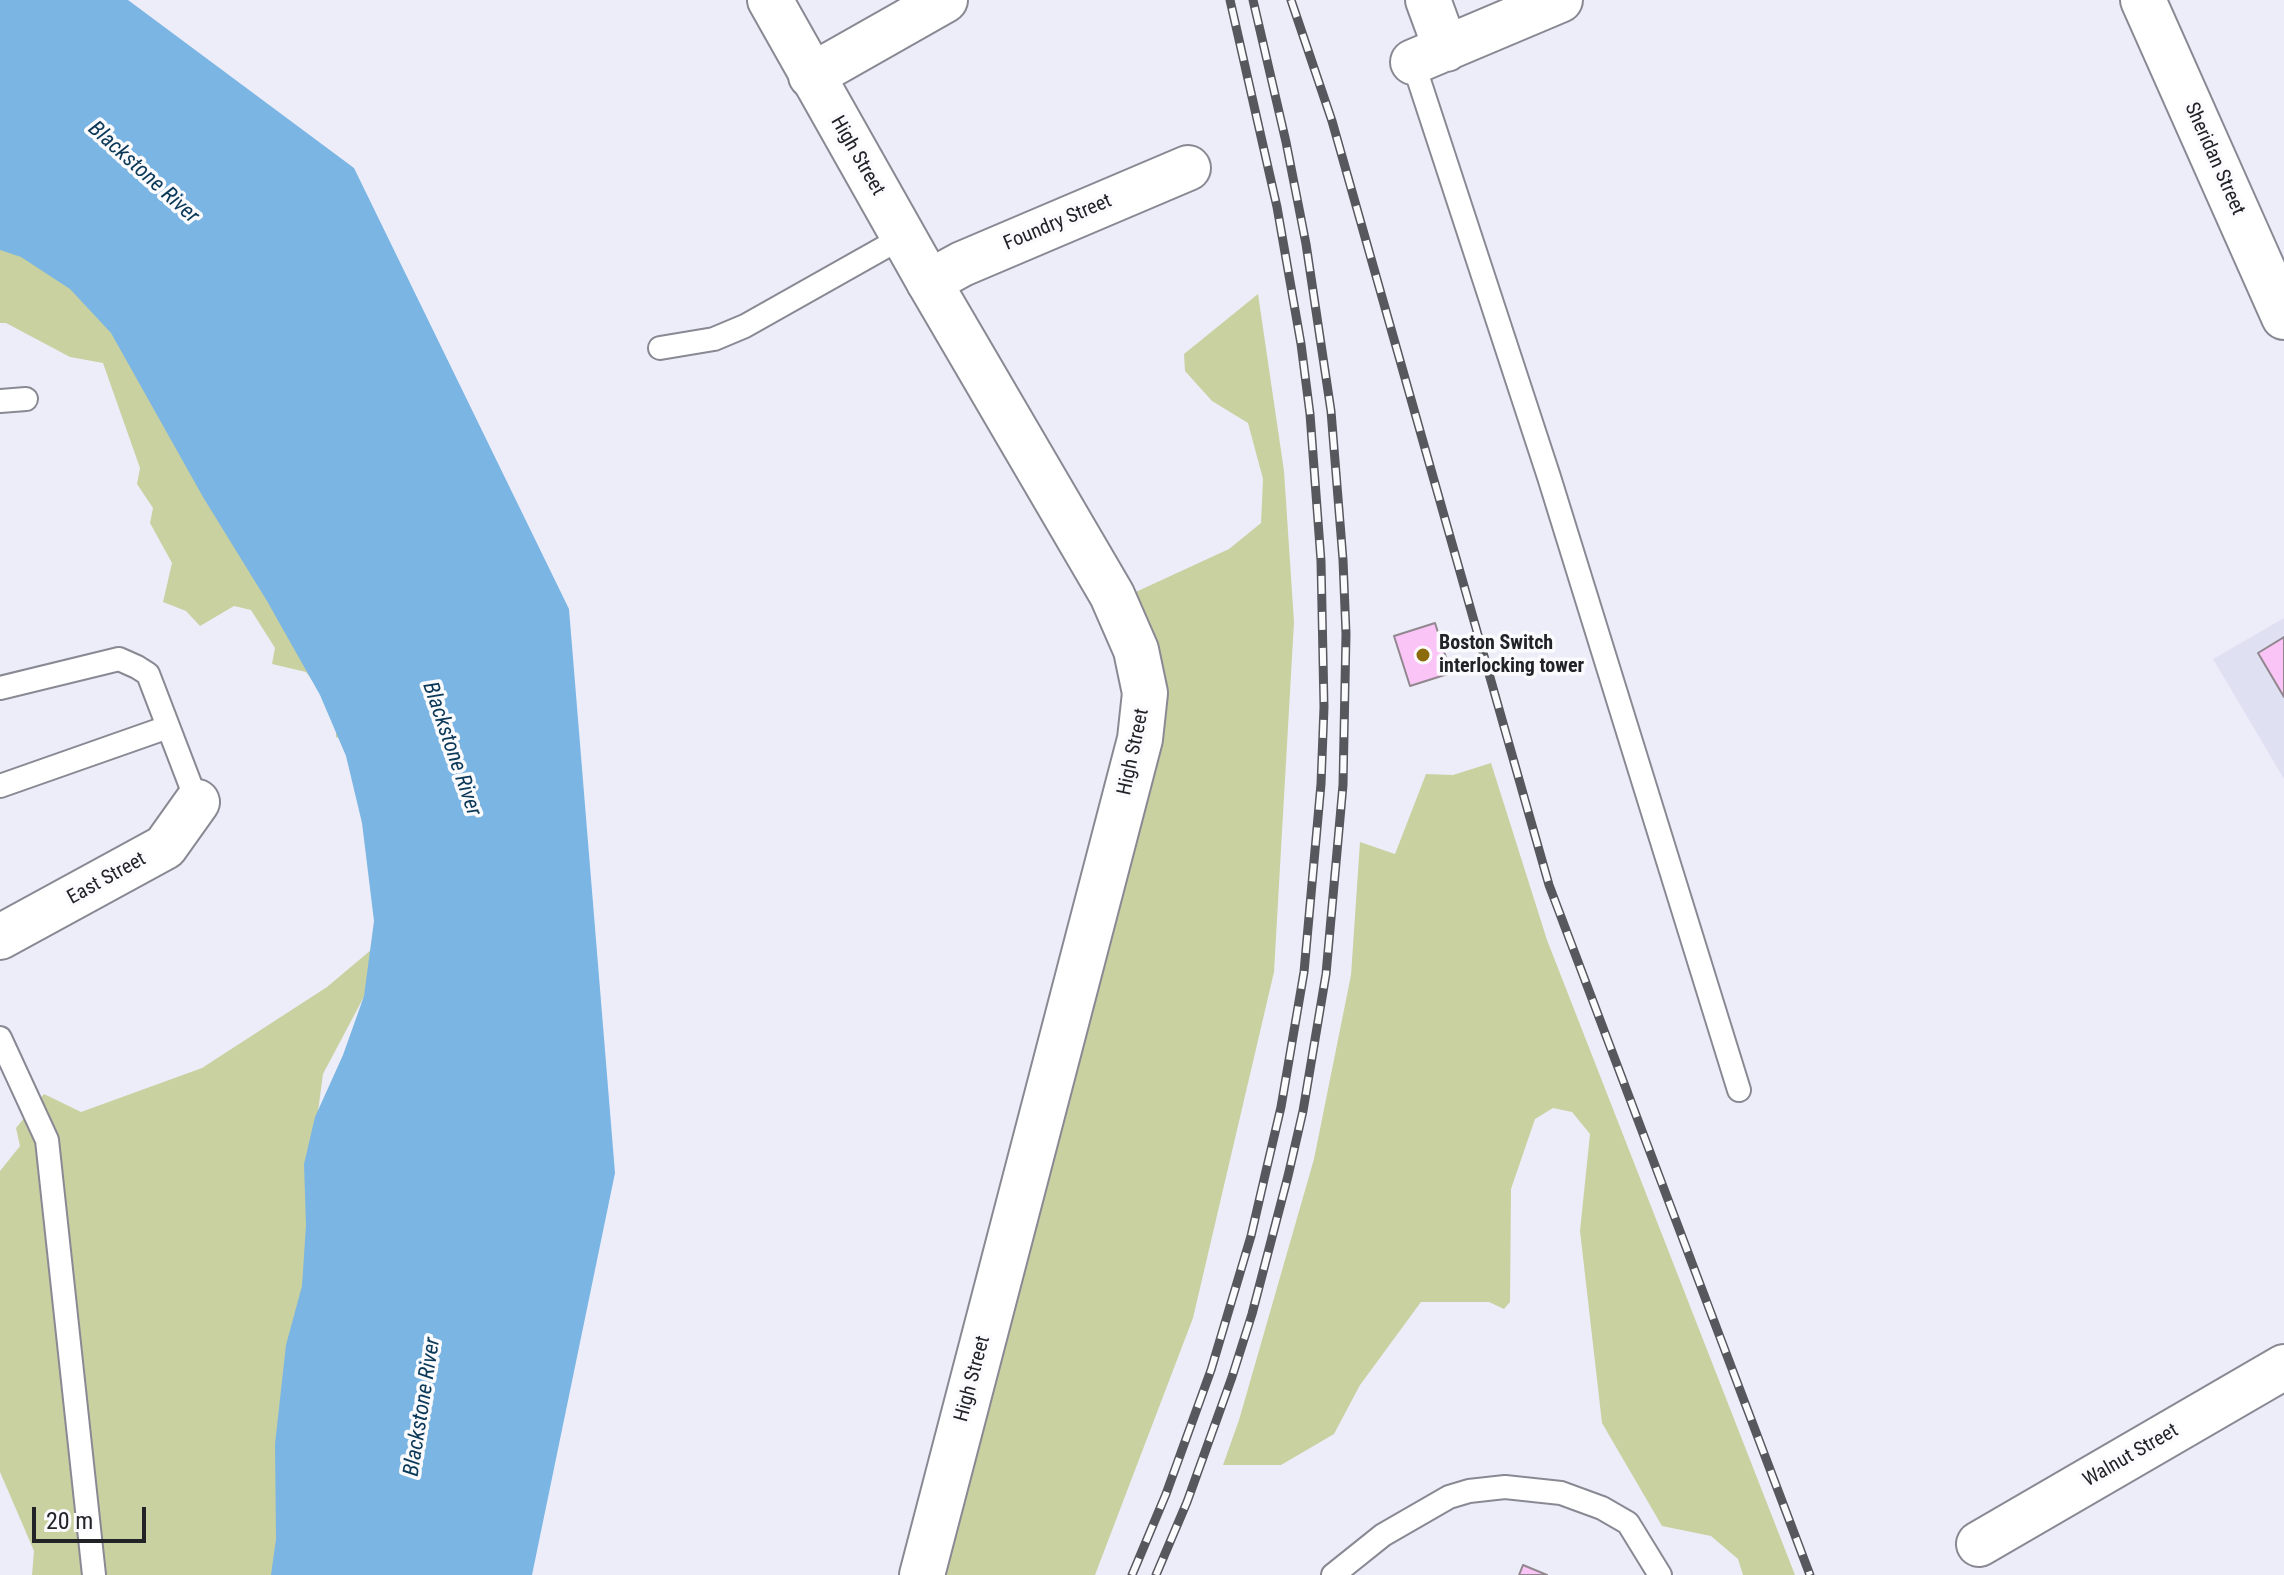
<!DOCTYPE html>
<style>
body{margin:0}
#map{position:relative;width:2284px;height:1575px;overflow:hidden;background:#ededf9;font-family:"Roboto Condensed",sans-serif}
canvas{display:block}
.scale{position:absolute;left:32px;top:1507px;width:114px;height:36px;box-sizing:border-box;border:4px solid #222327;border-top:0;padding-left:10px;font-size:24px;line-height:28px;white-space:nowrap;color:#222327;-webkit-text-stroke:6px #fbfbfe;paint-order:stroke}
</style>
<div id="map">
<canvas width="2284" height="1575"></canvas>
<div class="scale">20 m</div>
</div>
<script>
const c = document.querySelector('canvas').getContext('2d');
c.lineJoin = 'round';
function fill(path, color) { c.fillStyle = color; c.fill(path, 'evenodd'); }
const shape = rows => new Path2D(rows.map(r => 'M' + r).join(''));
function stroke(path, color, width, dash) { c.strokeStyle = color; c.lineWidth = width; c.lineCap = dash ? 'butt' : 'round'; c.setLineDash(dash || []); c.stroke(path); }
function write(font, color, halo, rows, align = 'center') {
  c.font = font + ' "Roboto Condensed",sans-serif'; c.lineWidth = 7; c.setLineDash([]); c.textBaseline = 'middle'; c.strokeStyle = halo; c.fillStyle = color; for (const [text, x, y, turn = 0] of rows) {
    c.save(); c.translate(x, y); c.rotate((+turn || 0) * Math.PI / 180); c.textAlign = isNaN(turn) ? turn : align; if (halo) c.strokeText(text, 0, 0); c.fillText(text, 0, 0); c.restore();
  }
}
const built = shape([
 [2284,618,2284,779,2213,659]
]);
const green = shape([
 [0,199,63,220,368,755,336,737,336,710,306,672,272,664,275,648,251,610,234,606,200,626,186,611,163,602,172,563,150,523,153,508,137,484,140,468,103,363,70,357,6,323,0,323],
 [1258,294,1284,471,1294,622,1274,972,1193,1318,1095,1575,911,1575,1128,724,1114,602,1229,549,1261,523,1263,479,1248,423,1212,401,1185,371,1184,354],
 [1491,763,1547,940,1795,1575,1743,1575,1738,1559,1711,1536,1662,1526,1602,1423,1580,1231,1590,1134,1572,1112,1553,1108,1535,1119,1511,1189,1510,1302,1504,1309,1489,1302,1421,1302,1360,1385,1334,1434,1281,1465,1223,1465,1239,1420,1314,1159,1351,975,1360,842,1395,854,1426,774,1453,775],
 [403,923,323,1074,313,1149,306,1575,32,1575,34,1551,0,1472,0,1171,20,1146,16,1128,44,1094,81,1112,202,1068,327,987]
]);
const water = shape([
 [0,0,128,0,354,168,569,609,615,1173,532,1575,271,1575,276,1539,275,1444,286,1345,302,1286,306,1225,304,1164,315,1117,343,1055,364,996,374,921,362,823,346,756,320,695,267,601,203,497,111,333,70,289,21,257,0,250]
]);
const building = shape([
 [1435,623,1451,673,1410,686,1394,636,1435,623],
 [2284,637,2284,697,2258,653,2284,637],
 [1523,1565,1547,1575,1519,1575,1523,1565]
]);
const service = shape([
 [1413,62,1549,477,1739,1090],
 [660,348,714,339,745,326,903,237],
 [0,401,26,399],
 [0,688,119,659,137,667,148,674,197,802],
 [0,786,168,727],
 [0,1038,47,1140,94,1575],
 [1333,1575,1383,1535,1449,1497,1469,1491,1505,1487,1561,1493,1602,1508,1628,1523,1660,1575]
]);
const minor = shape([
 [1428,0,1446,49],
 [2143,0,2284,317],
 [1413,62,1560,0],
 [811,76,945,0],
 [929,282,962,264,1188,168],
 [0,937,165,847,197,802],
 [1979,1544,2284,1367]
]);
const tertiary = shape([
 [770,0,929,282,1112,595,1136,650,1145,693,1140,739,922,1575]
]);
const rail = shape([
 [1291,0,1332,121,1549,885,1810,1575],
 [1132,1575,1166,1494,1211,1370,1251,1236,1266,1171,1281,1107,1304,972,1321,784,1324,707,1321,561,1310,414,1301,344,1277,207,1230,0],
 [1156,1575,1187,1502,1232,1377,1252,1314,1288,1176,1303,1111,1326,974,1343,785,1346,634,1343,560,1331,411,1306,244,1286,142,1253,0]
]);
const markers = [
 [1423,655,8,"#8b6b0c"]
];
const streetNames = [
 ["High Street",857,156,60],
 ["Sheridan Street",2214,159,66],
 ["Foundry Street",1058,223,-23],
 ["High Street",1134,752,-78],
 ["East Street",107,879,-29],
 ["High Street",973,1379,-75],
 ["Walnut Street",2131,1456,-30]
];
const poiNames = [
 ["Boston Switch",1439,644],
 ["interlocking tower",1439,667]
];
const waterNames = [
 ["Blackstone River",143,173,42],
 ["Blackstone River",451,749,71],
 ["Blackstone River",423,1407,-81]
];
fill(built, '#e0e0f3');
fill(green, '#c9d1a1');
fill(water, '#7bb5e3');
fill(building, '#fbc4f6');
stroke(building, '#91888f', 2);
stroke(service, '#898994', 26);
stroke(minor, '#898994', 48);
stroke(tertiary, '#898994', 48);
stroke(service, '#fff', 22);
stroke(minor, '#fff', 44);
stroke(tertiary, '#fff', 44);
stroke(rail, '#57585e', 9);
stroke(rail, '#fbfbfe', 6, [18]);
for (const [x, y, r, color] of markers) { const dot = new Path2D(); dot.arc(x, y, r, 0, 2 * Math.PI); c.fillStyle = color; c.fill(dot); stroke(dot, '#fbfbfe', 3); }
write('20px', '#222327', '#fbfbfe', streetNames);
write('bold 20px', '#222327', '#fbfbfe', poiNames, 'left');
write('italic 22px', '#0b3857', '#fbfbfe', waterNames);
</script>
